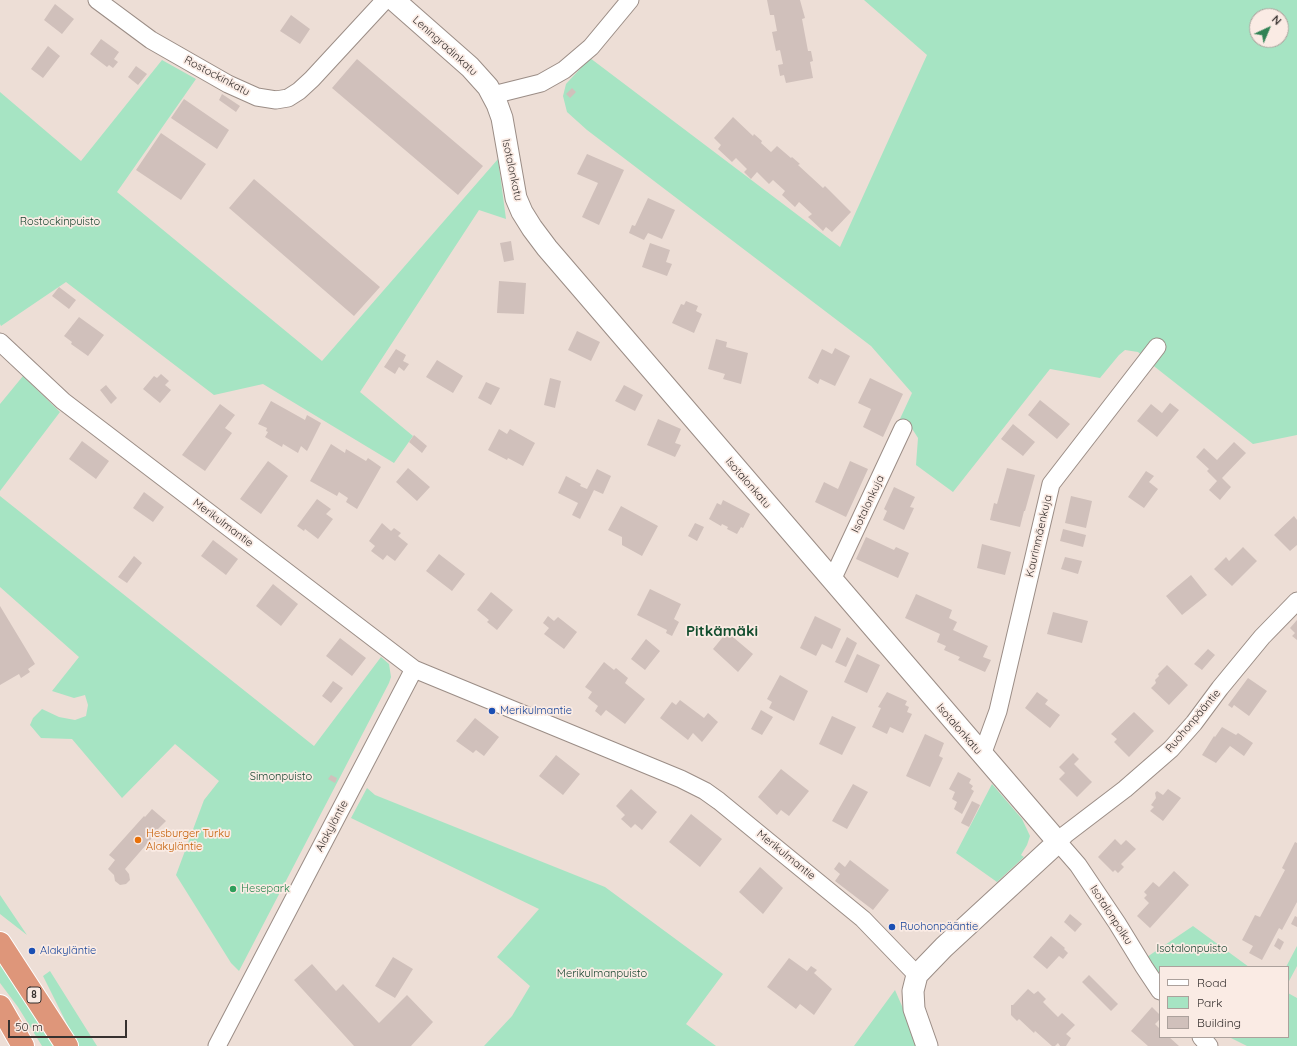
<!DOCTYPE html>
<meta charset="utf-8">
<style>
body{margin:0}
#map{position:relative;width:1297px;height:1046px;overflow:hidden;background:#edded6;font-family:Quicksand,sans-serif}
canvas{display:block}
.legend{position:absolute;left:1159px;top:966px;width:130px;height:72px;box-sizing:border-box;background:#faebe4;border:1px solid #aca19c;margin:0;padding:5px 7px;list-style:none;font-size:12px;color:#37312f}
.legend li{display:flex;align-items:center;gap:8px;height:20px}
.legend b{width:20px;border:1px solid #aca19c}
.north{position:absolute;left:1249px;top:8px;width:40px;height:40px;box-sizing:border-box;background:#faebe4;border:1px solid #aca19c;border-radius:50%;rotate:44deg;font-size:11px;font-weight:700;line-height:16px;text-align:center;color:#37312f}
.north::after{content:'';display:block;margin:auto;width:14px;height:18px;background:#318355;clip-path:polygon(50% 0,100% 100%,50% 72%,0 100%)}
.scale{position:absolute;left:8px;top:1020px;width:119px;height:18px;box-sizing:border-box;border:2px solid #37312f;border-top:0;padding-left:5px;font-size:12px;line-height:14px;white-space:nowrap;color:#37312f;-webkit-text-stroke:3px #faebe4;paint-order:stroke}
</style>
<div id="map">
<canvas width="1297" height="1046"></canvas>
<ul class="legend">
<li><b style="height:5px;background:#fff"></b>Road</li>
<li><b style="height:11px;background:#a6e4c3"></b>Park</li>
<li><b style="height:11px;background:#d0c0bb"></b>Building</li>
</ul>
<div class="north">N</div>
<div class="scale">50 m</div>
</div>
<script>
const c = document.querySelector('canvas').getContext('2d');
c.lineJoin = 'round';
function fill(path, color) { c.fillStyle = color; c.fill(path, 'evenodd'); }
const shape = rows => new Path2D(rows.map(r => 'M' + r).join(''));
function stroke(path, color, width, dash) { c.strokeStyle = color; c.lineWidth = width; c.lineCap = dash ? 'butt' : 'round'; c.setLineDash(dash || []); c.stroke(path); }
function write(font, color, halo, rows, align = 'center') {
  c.font = font + ' Quicksand,sans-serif'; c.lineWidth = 3.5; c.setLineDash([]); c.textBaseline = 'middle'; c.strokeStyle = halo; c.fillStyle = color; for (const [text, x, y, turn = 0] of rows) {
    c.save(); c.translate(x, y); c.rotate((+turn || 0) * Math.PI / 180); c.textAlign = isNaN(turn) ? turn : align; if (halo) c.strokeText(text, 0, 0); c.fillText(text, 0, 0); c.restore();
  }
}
const green = shape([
 [864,0,1297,0,1297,435,1253,444,1155,367,1138,352,1125,350,1119,355,1100,378,1050,369,953,492,916,465,918,438,911,427,899,421,912,393,871,346,587,130,567,112,563,96,566,84,590,58,840,247,927,55],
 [1257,16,1281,16,1281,40,1257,40],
 [162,60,196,79,117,192,322,361,498,159,506,219,479,210,360,392,413,436,394,463,263,384,214,395,66,282,1,326,0,324,0,92,81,161],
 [23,376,60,412,0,491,0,404],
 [0,496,314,746,381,657,389,664,391,677,389,683,239,971,231,963,176,875,204,800,219,781,175,744,122,798,72,739,41,738,30,725,33,718,42,709,59,717,75,720,86,716,88,705,85,695,74,698,52,691,79,657,0,587],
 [992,784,1022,819,1030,836,1027,845,1021,855,1024,857,997,882,956,853],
 [367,788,375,795,605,887,723,974,686,1024,716,1046,484,1046,512,1016,530,986,497,957,539,909,351,818],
 [0,895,27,935,0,914],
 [1193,926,1249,967,1160,967,1160,976,1147,957],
 [1297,946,1297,966,1288,983,1288,967,1286,967],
 [0,960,57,1046,42,1046,18,1007,0,983],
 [50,971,97,1046,78,1046,43,976],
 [895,990,908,1020,918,1046,854,1046],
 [1288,993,1297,998,1297,1046,1247,1046,1229,1037,1288,1037]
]);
const building = shape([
 [767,0,800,0,805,18,802,19,808,51,811,51,813,61,810,62,813,78,786,83,784,75,780,76,778,65,783,64,780,50,776,51,772,32,777,31,774,15,770,15],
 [55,4,74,19,62,34,44,20],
 [291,15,310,29,300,44,280,31],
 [101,39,119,52,114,59,118,62,113,68,109,65,107,67,90,54],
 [48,46,60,56,43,78,31,69],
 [357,59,483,166,458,195,332,88],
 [136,66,147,74,138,85,128,77],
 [572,88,576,92,570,98,566,94],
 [222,94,240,106,236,112,219,100],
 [184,99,229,130,217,149,171,118],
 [733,117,753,136,754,134,762,141,761,143,771,152,777,146,791,158,792,157,800,164,798,165,823,188,825,186,851,212,832,232,826,227,823,231,808,217,812,214,799,202,795,207,782,195,785,191,773,180,769,184,757,172,751,179,744,172,747,169,736,158,732,162,718,149,721,145,714,138],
 [161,133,206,164,181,200,136,170],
 [587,154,624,170,599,225,582,217,598,183,577,174],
 [254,179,380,287,354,316,229,208],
 [648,198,675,210,662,239,648,233,644,240,629,233,632,225,635,226],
 [511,241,514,260,504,262,500,243],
 [650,243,670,250,666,262,672,264,667,276,642,267],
 [499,281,526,283,524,314,497,313],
 [59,287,76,300,69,309,52,296],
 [686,301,698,306,696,311,702,314,694,333,672,323,681,304,684,305],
 [79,317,104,335,88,356,71,344,72,342,64,336],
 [577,331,600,342,591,361,568,350],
 [716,339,727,342,726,347,748,353,741,384,723,379,725,374,708,369],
 [835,348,850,356,835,386,820,379,818,384,808,378,822,349,832,354],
 [396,349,406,355,403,361,409,364,404,371,399,367,395,374,384,367],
 [437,360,463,376,453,393,426,377],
 [161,374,169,381,165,385,171,390,160,403,143,389,154,376,157,378],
 [550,378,561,381,555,408,544,405],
 [870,378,903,394,883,437,863,427,871,409,858,403],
 [486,382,500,388,491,405,478,398],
 [106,385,117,398,111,404,100,390],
 [624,385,643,395,635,411,615,401],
 [1040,400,1070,424,1057,439,1028,415],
 [271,401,305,420,307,415,321,423,307,451,301,446,298,453,283,444,282,447,265,437,268,432,266,431,267,428,258,424],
 [1170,403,1179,410,1157,437,1137,421,1151,404,1162,413],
 [220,404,235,415,225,428,232,433,205,471,182,455],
 [658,419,681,429,675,443,681,445,675,457,647,445],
 [1013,424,1035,442,1023,456,1001,439],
 [499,429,507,434,510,429,535,443,523,466,508,458,507,460,488,450],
 [414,435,427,446,422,453,409,442],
 [82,441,109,461,96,479,69,459],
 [1234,442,1246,453,1222,478,1231,487,1220,500,1209,490,1217,481,1207,471,1209,469,1196,457,1204,448,1217,460],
 [331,444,345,453,346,449,366,461,368,458,381,467,357,509,346,502,348,498,339,492,337,496,310,481],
 [268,461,288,476,261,514,240,499],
 [850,461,868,469,846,517,815,502,824,482,838,489],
 [408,468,430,487,417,501,396,482],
 [1007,468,1035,475,1025,511,1024,511,1020,527,990,520,994,503,997,504],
 [597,469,611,476,603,494,594,490,580,519,572,515,578,503,558,493,566,476,581,484,580,486,587,489],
 [1146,471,1154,476,1149,482,1158,489,1144,508,1128,497],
 [894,487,915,497,910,507,914,508,904,530,883,520,887,511,884,509],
 [144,492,164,507,153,522,133,508],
 [1071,496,1092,501,1086,528,1065,523],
 [317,499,331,509,326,514,333,519,318,539,305,529,304,531,297,526],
 [723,500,750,514,743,528,741,527,737,534,727,529,728,527,722,524,721,526,709,519,717,503,721,505],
 [621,506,658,526,642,556,622,545,622,537,608,530],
 [1294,516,1297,520,1297,545,1290,551,1274,535],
 [382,523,391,531,394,528,401,533,398,536,408,544,395,561,387,555,383,560,371,551,375,546,369,541],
 [695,523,704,527,697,541,688,536],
 [1063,529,1086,535,1083,547,1060,541],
 [866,537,894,550,896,547,909,553,898,578,856,559],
 [213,540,238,559,226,575,201,556],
 [982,544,1011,552,1005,575,977,568],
 [1243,547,1257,561,1232,586,1214,569,1226,557,1229,561],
 [439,554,465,574,452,591,426,571],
 [134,556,142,563,127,583,118,577],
 [1065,557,1082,561,1078,574,1061,569],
 [1191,575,1207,595,1182,615,1166,596],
 [273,584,298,604,281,626,256,606],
 [650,589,681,604,674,619,679,622,672,636,666,633,667,630,637,615],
 [491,592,513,610,497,630,487,622,489,620,477,610],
 [916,594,952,610,949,618,957,622,953,630,988,646,983,657,991,660,985,672,958,660,960,657,944,650,946,646,937,642,940,634,905,618],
 [0,606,35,664,28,669,30,672,21,678,19,674,0,685],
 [1053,612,1088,621,1082,643,1047,634],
 [548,616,554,621,558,617,577,632,564,649,544,634,549,628,543,623],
 [815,616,841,629,832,649,822,644,816,656,800,648],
 [1297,620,1297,640,1292,636,1295,633,1290,628],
 [727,632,753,654,738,672,713,649],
 [847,637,857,643,846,667,835,662],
 [340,638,366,658,352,676,326,656],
 [646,639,660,651,645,670,631,659],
 [1208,649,1215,655,1202,670,1194,664],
 [857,654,880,665,867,693,844,682],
 [604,662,614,670,616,668,628,678,625,683,645,699,625,724,606,710,601,716,595,711,598,706,588,698,592,692,585,687],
 [1167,665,1188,685,1169,705,1151,688,1156,683,1155,680,1159,676,1158,674],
 [780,675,808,691,794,721,769,708,772,702,767,699],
 [1248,678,1267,691,1249,716,1234,705,1232,708,1228,705],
 [333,681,343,688,331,703,322,696],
 [887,692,907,701,905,705,909,707,907,712,912,714,903,733,890,727,887,734,872,727,881,708,878,707],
 [1037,692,1048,700,1045,704,1060,715,1050,728,1025,708],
 [680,700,704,718,708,713,718,722,702,742,693,733,688,740,660,718,672,702,676,705],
 [761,710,773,717,762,735,751,729],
 [1134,712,1154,731,1129,757,1114,742,1117,739,1111,734],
 [832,716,856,727,842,755,819,744],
 [475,718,499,737,484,756,476,750,473,753,456,741],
 [1222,727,1236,735,1238,733,1253,743,1244,756,1230,746,1216,763,1202,755,1214,736,1215,737],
 [925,734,944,743,939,756,943,758,930,787,906,776],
 [1073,753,1079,759,1074,764,1092,782,1077,797,1059,779,1065,773,1059,767],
 [556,755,580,774,563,795,539,776],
 [781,769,809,791,789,816,781,810,777,815,758,797],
 [958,772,971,779,969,783,973,786,971,789,974,791,962,814,954,809,957,802,952,799,955,792,949,789],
 [331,775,337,778,335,783,328,779],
 [853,784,868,792,847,829,832,821],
 [631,789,657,812,642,830,635,824,631,828,621,819,625,815,616,806],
 [1168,789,1181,798,1163,821,1150,811,1154,807,1151,805,1156,798,1155,793,1157,791,1163,795],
 [972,801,980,805,969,827,961,823],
 [152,809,166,821,158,829,159,830,125,869,129,874,130,880,126,884,120,885,115,881,114,875,108,869,115,860,109,855,144,816,145,817],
 [691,814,722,839,700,867,669,842],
 [1115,839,1121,845,1126,840,1136,849,1121,864,1124,867,1118,873,1115,870,1113,872,1098,857],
 [1295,842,1297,843,1297,902,1282,930,1279,928,1262,960,1249,953,1253,946,1242,940,1255,915,1260,917,1285,870,1282,868],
 [850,860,889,890,873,910,835,881,840,874,834,869,839,862,845,867],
 [760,867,783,888,763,914,739,892],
 [1174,871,1189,885,1150,928,1137,916,1149,903,1144,898,1147,895,1144,892,1153,882,1159,887],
 [1070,914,1082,924,1075,932,1064,922],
 [1295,916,1297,917,1297,927,1291,924],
 [1051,936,1065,948,1064,949,1068,953,1063,959,1059,956,1047,969,1033,957],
 [1278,938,1284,942,1280,950,1274,946],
 [393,957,413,969,395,998,375,986],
 [789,958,807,971,811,966,817,970,814,973,832,989,814,1015,800,1004,796,1009,767,987],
 [312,964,336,991,343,984,379,1023,407,995,433,1022,411,1046,354,1046,294,980],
 [1089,975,1118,1004,1111,1011,1082,982],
 [1028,989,1034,994,1038,991,1046,999,1043,1002,1058,1017,1062,1013,1075,1025,1066,1034,1071,1038,1066,1046,1060,1046,1058,1043,1055,1046,1052,1046,1035,1031,1034,1033,1019,1019,1017,1021,1011,1015,1011,1005,1013,1005],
 [1152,1007,1160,1015,1160,1019,1155,1024,1160,1029,1160,1037,1169,1037,1179,1046,1148,1046,1131,1031]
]);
const minor = shape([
 [97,0,151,40,228,84,257,97,276,100,288,98,299,91,312,79,385,0],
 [493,95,541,83,564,70,591,47,630,0],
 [0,342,63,401,414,669,681,779,705,791,719,801,863,919,917,975],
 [832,580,903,428],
 [982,755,998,711,1051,484,1157,347],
 [1160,991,1144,967,1117,923,1078,865,1058,842,1066,834,1125,789,1171,749,1194,723,1220,688,1262,637,1297,601],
 [1201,1037,1209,1046],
 [217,1046,414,669]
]);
const tertiary = shape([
 [394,0,470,67,488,87,497,104,502,118,516,198,522,212,532,228,547,248,1058,842,944,947,917,975,913,991,914,1009,927,1046]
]);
const trunk = shape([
 [0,943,67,1046],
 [0,1006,23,1046]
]);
const markers = [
 [492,711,4,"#1a4fb4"],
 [138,840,4,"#e8710a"],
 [233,889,4,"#2e9e5b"],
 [892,927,4,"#1a4fb4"],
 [32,951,4,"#1a4fb4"]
];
const shields = [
 [34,995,14]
];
const shieldNames = [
 ["8",34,995]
];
const streetNames = [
 ["Leningradinkatu",445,46,42],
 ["Rostockinkatu",217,76,28],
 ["Isotalonkatu",512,170,78],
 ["Isotalonkatu",748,483,49],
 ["Isotalonkuja",868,504,-65],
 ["Merikulmantie",223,523,37],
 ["Kaurinmäenkuja",1039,536,-77],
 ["Ruohonpääntie",1193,721,-50],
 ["Isotalonkatu",959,729,49],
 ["Alakyläntie",332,826,-62],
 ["Merikulmantie",786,855,39],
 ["Isotalonpolku",1111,915,57]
];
const parkNames = [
 ["Rostockinpuisto",60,222],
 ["Simonpuisto",281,777],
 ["Isotalonpuisto",1192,949],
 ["Merikulmanpuisto",602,974]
];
const transitNames = [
 ["Merikulmantie",500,711],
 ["Ruohonpääntie",900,927],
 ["Alakyläntie",40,951]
];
const foodNames = [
 ["Hesburger Turku",146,834],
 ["Alakyläntie",146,847]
];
const leisureNames = [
 ["Hesepark",241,889]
];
const districtNames = [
 ["Pitkämäki",722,631]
];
fill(green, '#a6e4c3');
fill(building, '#d0c0bb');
stroke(minor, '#9b8d86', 19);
stroke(tertiary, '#9b8d86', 23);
stroke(trunk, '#fff', 24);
stroke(minor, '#fff', 17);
stroke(tertiary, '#fff', 21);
stroke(trunk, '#de967a', 22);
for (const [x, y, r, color] of markers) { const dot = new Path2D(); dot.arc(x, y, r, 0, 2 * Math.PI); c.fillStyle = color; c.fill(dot); stroke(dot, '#faebe4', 1.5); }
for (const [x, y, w] of shields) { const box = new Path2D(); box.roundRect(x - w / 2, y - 8, w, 16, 3); c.fillStyle = '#faebe4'; c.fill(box); stroke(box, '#37312f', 1); }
write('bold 10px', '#37312f', null, shieldNames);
write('11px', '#37312f', '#faebe4', streetNames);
write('11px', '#17442f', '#faebe4', parkNames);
write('11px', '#164399', '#faebe4', transitNames, 'left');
write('11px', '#c56008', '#faebe4', foodNames, 'left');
write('11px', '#27864d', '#faebe4', leisureNames, 'left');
write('bold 15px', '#124d2e', '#faebe4', districtNames);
</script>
